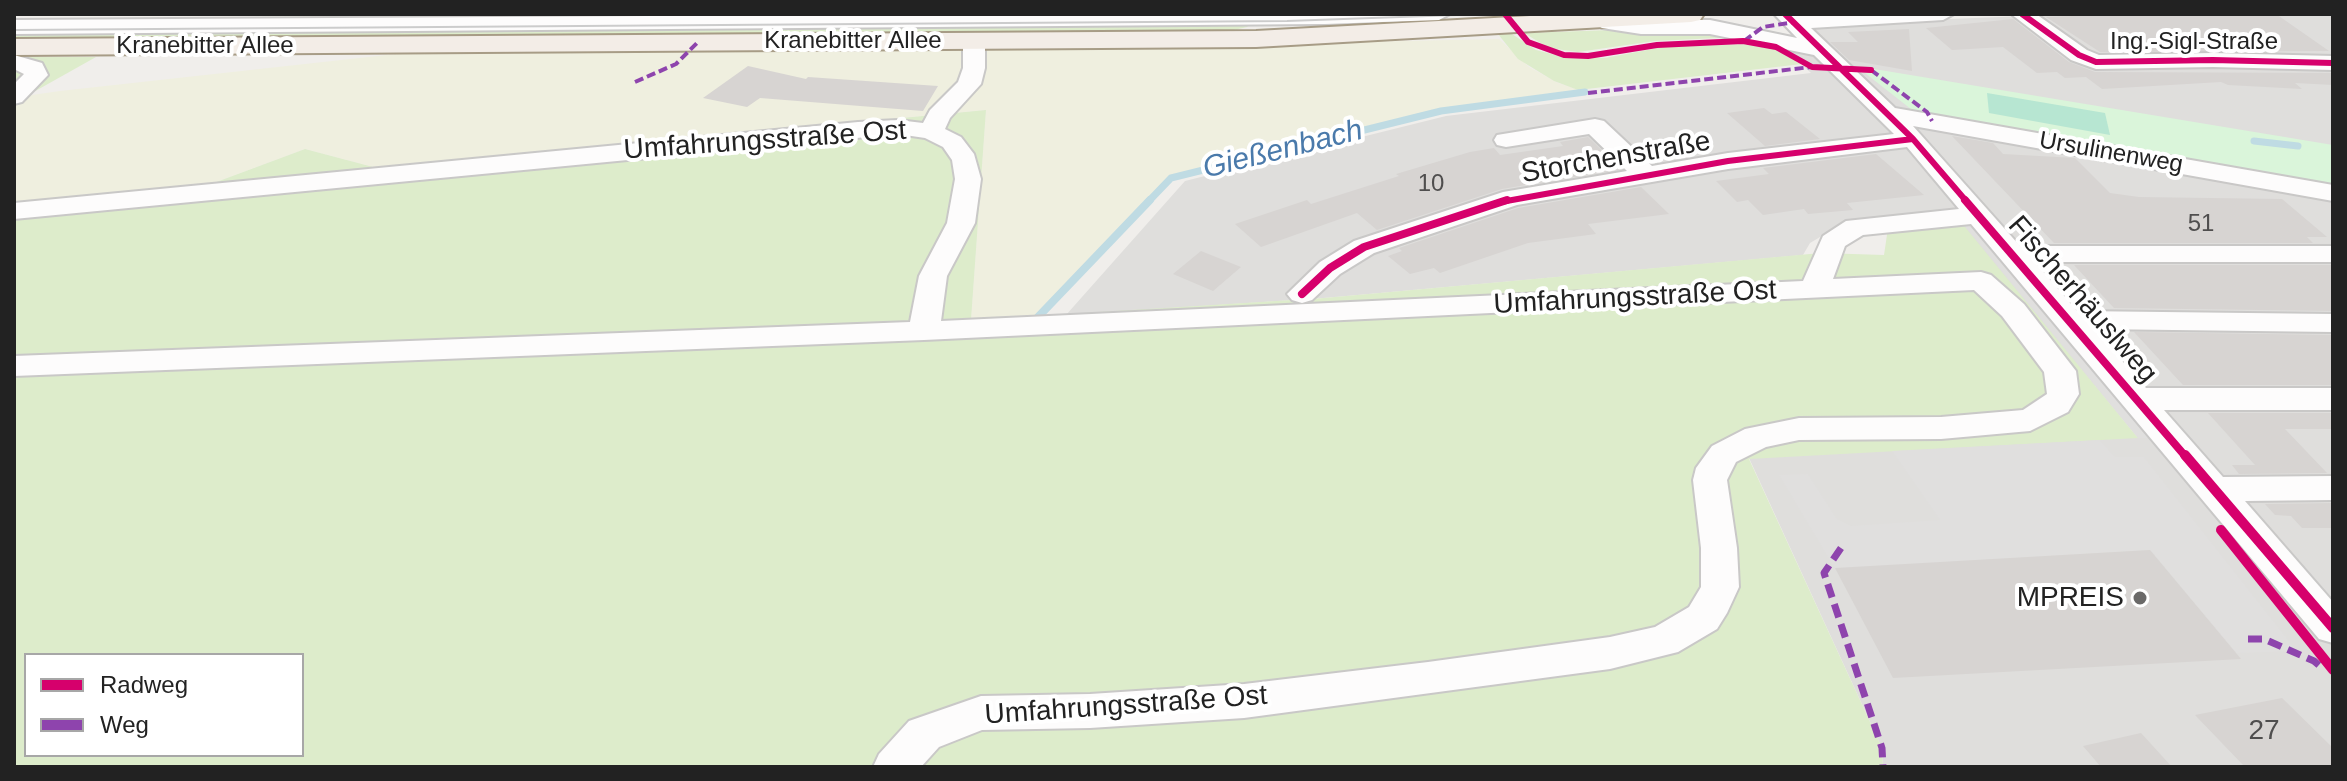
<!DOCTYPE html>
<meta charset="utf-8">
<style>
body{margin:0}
#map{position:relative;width:2347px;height:781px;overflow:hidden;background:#f0eeeb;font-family:Helvetica,sans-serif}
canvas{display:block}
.frame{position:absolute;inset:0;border:16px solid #222;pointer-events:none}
.legend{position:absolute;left:24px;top:653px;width:280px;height:104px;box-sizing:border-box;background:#fff;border:2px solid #a7a7a7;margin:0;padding:10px 14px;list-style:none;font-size:24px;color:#222}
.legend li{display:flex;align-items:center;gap:16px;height:40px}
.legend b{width:40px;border:2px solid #a7a7a7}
</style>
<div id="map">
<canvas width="2347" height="781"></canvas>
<div class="frame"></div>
<ul class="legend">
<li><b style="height:10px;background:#d6006c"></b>Radweg</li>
<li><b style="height:10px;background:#8e44ad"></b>Weg</li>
</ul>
</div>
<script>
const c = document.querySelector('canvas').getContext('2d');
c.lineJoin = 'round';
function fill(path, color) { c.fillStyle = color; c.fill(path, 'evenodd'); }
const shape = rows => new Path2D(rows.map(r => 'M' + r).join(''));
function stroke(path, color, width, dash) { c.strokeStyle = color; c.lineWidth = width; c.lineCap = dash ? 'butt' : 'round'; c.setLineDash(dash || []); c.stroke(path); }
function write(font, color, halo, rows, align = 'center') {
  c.font = font + ' Helvetica,sans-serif'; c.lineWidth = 8; c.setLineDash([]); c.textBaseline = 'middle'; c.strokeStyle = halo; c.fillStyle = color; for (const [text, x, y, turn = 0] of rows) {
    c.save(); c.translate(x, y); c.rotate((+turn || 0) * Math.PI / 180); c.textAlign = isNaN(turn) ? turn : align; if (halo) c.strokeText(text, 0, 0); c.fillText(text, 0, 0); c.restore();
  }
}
const residential = shape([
 [2079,14,2333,14,2333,767,1883,767,1882,748,1749,458,2137,437,1949,210,1847,221,1810,243,1803,255,1324,298,1066,315,1185,181,1446,116,1811,73,1797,60,1780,51,1818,24]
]);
const farmland = shape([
 [1499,39,1529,67,1558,83,1585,92,1441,111,1171,178,1038,317,971,320,986,110,377,168,305,149,211,184,14,202,14,103,25,96,60,91,432,50,1257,44]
]);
const grass = shape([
 [659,14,1078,14,112,21,117,18],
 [1251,23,1247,27,1221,33,14,42,14,35,30,35,35,31],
 [1670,28,1737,37,1655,41,1578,52,1549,48,1524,33],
 [1498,34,1512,34,1536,50,1567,58,1605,58,1663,47,1752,44,1772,48,1802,64,1578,90,1554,81,1518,59],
 [14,57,96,57,14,103],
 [986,110,971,320,1324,298,1821,253,1884,255,1888,228,1962,223,2138,438,1749,459,1882,748,1883,767,14,767,14,202,211,184,305,149,377,168],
 [26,655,302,655,302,755,26,755]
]);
const park = shape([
 [1856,66,2333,145,2333,193,1916,113]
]);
const pitch = shape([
 [1987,93,2105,113,2110,135,1989,113]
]);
const parking = shape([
 [1980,222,2162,438,2138,438,1962,223],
 [2100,440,2115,457,2144,457,2297,651,2236,653,2150,550,1835,569,1779,475,1808,474,1837,519,1851,526,1940,520,1892,451]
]);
const streamFar1 = shape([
 [2254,141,2298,146],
 [1148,202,1171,178,1441,111,1585,92]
]);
const stream = shape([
 [1038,317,1150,200]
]);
const building = shape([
 [2124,14,2276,14,2329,51,2100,52,2046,17],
 [2013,19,2069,62,2095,72,2333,73,2333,85,2295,83,2302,89,2228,85,2221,82,2102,89,2086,77,2065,78,2057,72,2037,73,2003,47,1952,50,1926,28],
 [1909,29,1912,71,1849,60,1830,42,1858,42,1848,32],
 [748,66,806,79,808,77,938,86,923,111,760,98,747,107,703,98],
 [1764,108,1772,114,1786,112,1820,139,1765,146,1727,113],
 [1952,136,1993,143,2003,154,2075,158,2110,193,2139,197,2282,199,2327,237,2307,237,2313,243,2054,243],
 [1588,137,1621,169,1502,189,1377,230,1357,213,1261,247,1235,224,1307,200,1311,204,1399,176,1396,174,1470,152,1494,148,1500,155,1563,146,1560,142],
 [1876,154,1924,195,1847,203,1853,210,1808,214,1804,209,1763,215,1748,200,1737,202,1716,181,1769,174,1763,168],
 [1641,187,1669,214,1588,224,1596,234,1528,243,1440,273,1434,268,1410,274,1388,256,1402,251,1399,248,1518,208],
 [1201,251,1241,267,1213,291,1173,274],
 [2074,265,2333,265,2333,311,2114,308],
 [2134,332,2333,335,2333,385,2183,385],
 [2208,413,2333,413,2333,429,2285,429,2327,473,2239,474,2232,465,2255,465],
 [2333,503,2333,528,2302,528,2291,516,2275,515,2265,504],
 [2150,550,2241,659,1893,678,1835,568],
 [2282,698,2333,748,2333,767,2245,767,2195,715],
 [2141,733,2172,767,2101,767,2083,746]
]);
const minor = shape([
 [968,14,1450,14,1439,20,1325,24,14,34,14,20,968,14],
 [1774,14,1954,14,1943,20,1811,28,1895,108,2333,185,2333,201,1913,126,2020,246,2333,246,2333,262,2035,262,2077,311,2333,314,2333,332,2094,329,2146,388,2333,388,2333,410,2164,410,2223,477,2333,476,2333,500,2245,501,2333,602,2333,643,2319,639,1971,224,1863,235,1845,246,1833,279,1981,272,1991,275,2024,304,2076,371,2079,394,2068,412,2030,431,1941,439,1799,440,1766,447,1736,462,1727,480,1737,548,1739,587,1727,613,1717,629,1678,652,1610,669,1244,718,1090,728,982,730,939,747,921,767,873,767,879,754,909,721,981,696,1090,694,1244,684,1428,662,1610,637,1655,627,1689,607,1701,587,1701,548,1693,480,1696,468,1712,446,1745,429,1799,418,1941,417,2023,410,2047,394,2044,372,2002,316,1974,290,924,340,14,376,14,356,910,322,919,276,947,223,955,179,952,160,943,147,925,138,898,134,14,219,14,203,858,122,898,120,923,123,930,110,958,82,963,68,963,41,974,34,985,41,985,68,981,84,950,118,945,129,961,137,974,154,981,179,975,223,947,276,941,321,1803,281,1823,236,1846,221,1959,209,1907,147,1728,169,1517,205,1374,253,1340,274,1312,300,1302,303,1292,300,1287,294,1320,262,1354,241,1503,192,1627,171,1589,134,1506,147,1497,145,1494,140,1497,135,1595,119,1604,121,1652,166,1728,153,1894,134,1814,55,1710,34,1641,34,1602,28,1591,22,1602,16,1641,20,1710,20,1797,38,1774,14],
 [2011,14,2036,14,2087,50,2099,55,2213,53,2333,56,2333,70,2213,67,2096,69,2071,60,2011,14],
 [14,55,42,63,48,75,22,102,14,104,14,84,24,74,14,69,14,55]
]);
const major = shape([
 [1567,14,1704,14,1700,20,1691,22,1256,47,14,55,14,39,1256,31,1567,14]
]);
const tram = shape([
 [14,30,1287,21,1485,14]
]);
const quietFar1 = shape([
 [1744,41,1763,27,1795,22],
 [1871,70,1927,112,1932,121],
 [635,82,676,64,698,42],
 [1588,93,1811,67]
]);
const quiet = shape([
 [1841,548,1824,573,1882,748,1883,767],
 [2248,639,2264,639,2314,661,2322,668]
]);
const cyclewayFar2 = shape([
 [1505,14,1528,42,1564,55,1588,56,1657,45,1743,41,1776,47,1812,67,1871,70],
 [1785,14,1913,139,1967,202],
 [2022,14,2079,55,2096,62,2213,60,2333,63],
 [1501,202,1728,161,1913,139]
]);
const cyclewayFar1 = shape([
 [1965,200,2186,457],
 [1302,294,1330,268,1364,247,1507,200]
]);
const cycleway = shape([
 [2185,455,2333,628],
 [2221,530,2333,670]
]);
const markers = [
 [2140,598,8,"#6a6968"]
];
const farStreetnames = [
 ["Kranebitter Allee",853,41],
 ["Ing.-Sigl-Straße",2194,42],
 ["Kranebitter Allee",205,46],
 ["Ursulinenweg",2111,153,10]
];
const numberNames = [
 ["10",1431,184],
 ["51",2201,224]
];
const streetNames = [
 ["Umfahrungsstraße Ost",765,141,-4],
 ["Storchenstraße",1616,158,-10],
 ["Umfahrungsstraße Ost",1635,298,-3],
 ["Fischerhäuslweg",2082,300,49],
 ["Umfahrungsstraße Ost",1126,706,-4]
];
const poiNames = [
 ["MPREIS",2124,598]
];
const nearNumbernames = [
 ["27",2264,731]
];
const waterNames = [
 ["Gießenbach",1283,150,-14]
];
fill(residential, '#dfdedc');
fill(farmland, '#efefdf');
fill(grass, '#ddeccb');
fill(park, '#daf5da');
fill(pitch, '#b7e6d2');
fill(parking, '#e0dfde');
stroke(streamFar1, '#bfdbe3', 7);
stroke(stream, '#bfdbe3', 8);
fill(building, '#d7d4d2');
stroke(minor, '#c9c8c7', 4);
stroke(major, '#a79c86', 4);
fill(minor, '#fdfcfc');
fill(major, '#f3ede7');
stroke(tram, '#ccc', 2);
stroke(quietFar1, '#8e44ad', 4, [9, 4]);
stroke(quiet, '#8e44ad', 7, [14, 7]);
stroke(cyclewayFar2, '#d6006c', 6);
stroke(cyclewayFar1, '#d6006c', 8);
stroke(cycleway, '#d6006c', 10);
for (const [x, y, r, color] of markers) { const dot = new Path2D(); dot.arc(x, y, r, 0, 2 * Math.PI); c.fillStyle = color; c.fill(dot); stroke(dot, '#fff', 3); }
write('24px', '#222', '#fff', farStreetnames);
write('24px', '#4f4e4e', null, numberNames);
write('28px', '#222', '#fff', streetNames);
write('28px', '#222', '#fff', poiNames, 'right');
write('28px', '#4f4e4e', null, nearNumbernames);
write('italic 30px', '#4a7aab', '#fff', waterNames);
</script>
